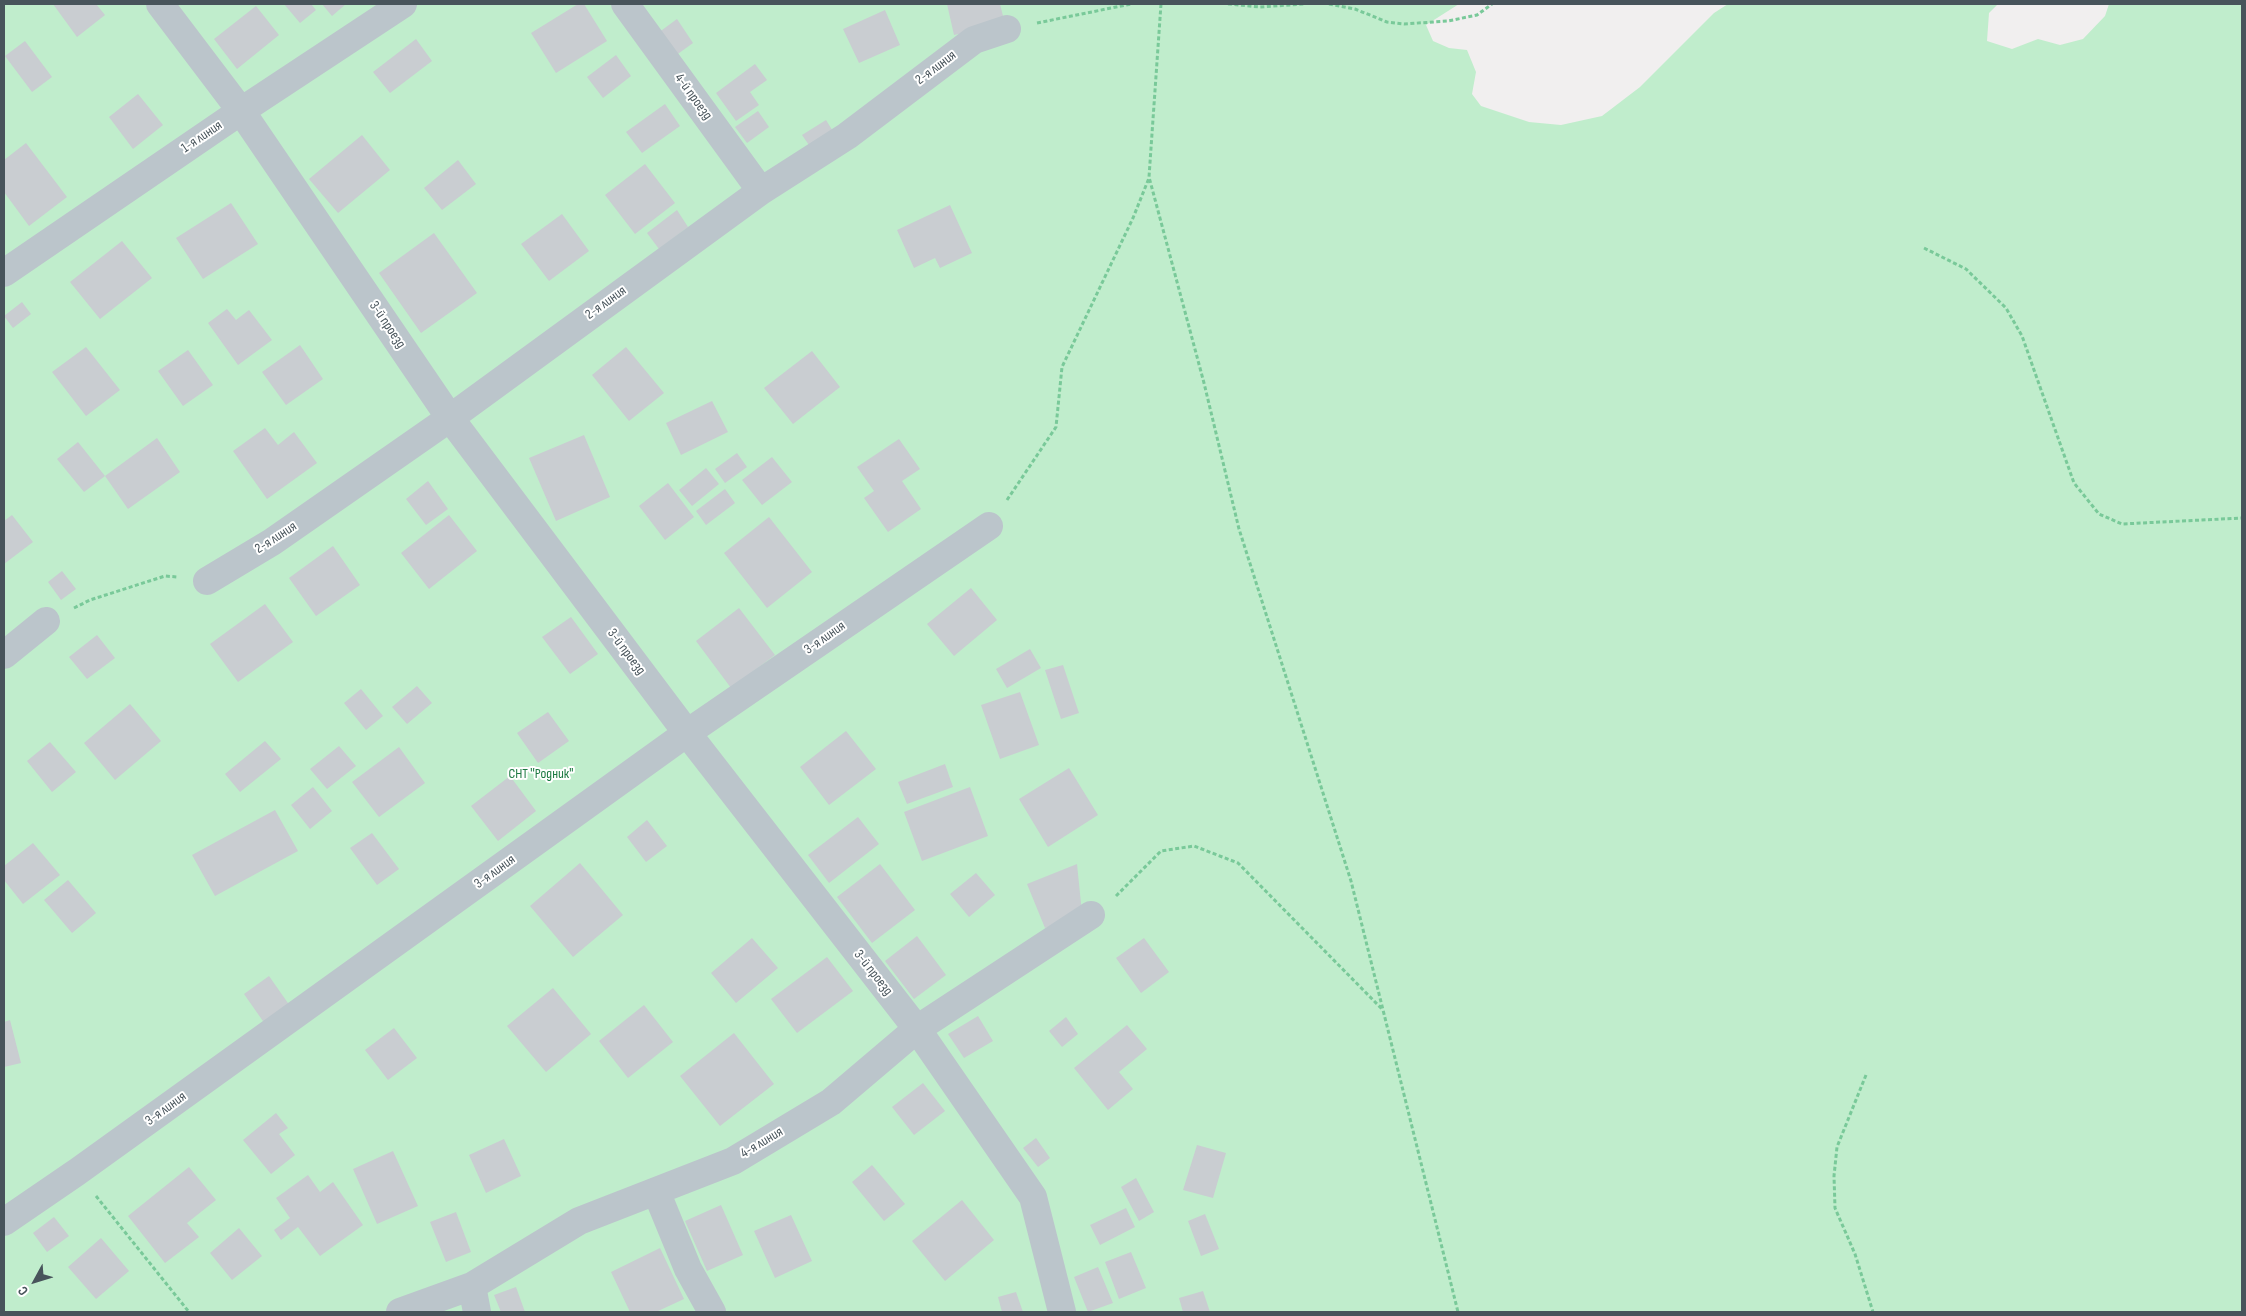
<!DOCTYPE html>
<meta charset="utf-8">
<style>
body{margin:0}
#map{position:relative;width:2246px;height:1316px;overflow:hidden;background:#f1efef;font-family:"Sofia Sans Condensed",sans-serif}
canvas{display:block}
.frame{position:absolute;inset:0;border:5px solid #48545b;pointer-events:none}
.north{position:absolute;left:10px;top:1256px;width:50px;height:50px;-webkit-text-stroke:4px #fff;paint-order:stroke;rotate:231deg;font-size:14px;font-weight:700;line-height:20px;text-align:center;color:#48545b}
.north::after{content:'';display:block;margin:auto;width:18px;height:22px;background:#48545b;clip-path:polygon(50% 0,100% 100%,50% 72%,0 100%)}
</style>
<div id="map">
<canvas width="2246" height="1316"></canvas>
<div class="frame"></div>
<div class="north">С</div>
</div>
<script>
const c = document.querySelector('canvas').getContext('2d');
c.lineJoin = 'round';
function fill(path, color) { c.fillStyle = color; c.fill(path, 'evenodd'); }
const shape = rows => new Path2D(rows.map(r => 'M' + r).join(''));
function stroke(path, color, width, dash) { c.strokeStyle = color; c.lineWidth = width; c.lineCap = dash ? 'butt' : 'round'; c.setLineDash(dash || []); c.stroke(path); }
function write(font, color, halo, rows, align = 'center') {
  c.font = font + ' "Sofia Sans Condensed",sans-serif'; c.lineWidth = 4; c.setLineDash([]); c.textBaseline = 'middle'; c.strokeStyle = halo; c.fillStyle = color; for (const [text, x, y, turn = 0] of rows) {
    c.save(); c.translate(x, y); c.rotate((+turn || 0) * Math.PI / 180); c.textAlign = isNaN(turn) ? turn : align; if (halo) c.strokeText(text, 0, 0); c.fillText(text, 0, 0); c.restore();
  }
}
const green = shape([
 [4,4,1459,4,1426,25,1433,41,1449,48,1467,50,1476,72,1472,94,1481,106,1529,122,1561,125,1602,116,1640,87,1714,13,1728,4,1998,4,1989,13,1987,41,2012,49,2038,39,2060,45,2083,39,2105,16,2109,4,2242,4,2242,1312,4,1312]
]);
const building = shape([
 [53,4,96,4,105,15,77,37],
 [284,4,311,4,316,10,300,23],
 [322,4,346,4,332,16],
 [578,4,584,4,607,41,556,73,531,33],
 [947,4,1000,4,1005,24,954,35],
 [256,6,279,35,237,69,214,39],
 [885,10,900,45,859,63,843,29],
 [677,19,693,43,675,56,658,33],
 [416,39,432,61,390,93,373,72],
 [25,41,52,77,32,92,5,56],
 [616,55,631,76,603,98,587,77],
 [755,64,767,80,750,92,759,105,736,121,716,93],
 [138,94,163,125,133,149,109,117],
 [665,104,680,126,642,153,626,132],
 [758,111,769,127,747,143,735,127],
 [826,120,834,133,811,148,802,135],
 [362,135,390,170,338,213,309,179],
 [26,143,67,197,29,226,4,192,4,160],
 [458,160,476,184,442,210,424,188],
 [645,164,675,203,635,234,605,195],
 [231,203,258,244,203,279,176,238],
 [950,205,972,253,940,268,935,258,914,268,897,230],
 [677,210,688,227,659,249,647,233],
 [562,214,589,251,549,281,521,244],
 [434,233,477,293,421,333,379,273],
 [122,241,152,278,100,319,70,282],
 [22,302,31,314,13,328,4,316],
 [227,309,236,320,249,310,272,340,238,365,208,323],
 [300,345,323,379,286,405,262,372],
 [86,347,120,390,86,416,52,372],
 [626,347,664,393,629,421,592,375],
 [188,350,213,385,183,406,158,371],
 [812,351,840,387,793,424,764,388],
 [712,401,728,432,681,455,666,423],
 [265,428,278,445,294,432,317,463,267,499,233,451],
 [584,435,610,497,556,521,529,458],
 [157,438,180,472,128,509,105,476],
 [899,439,920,469,902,481,921,509,888,532,864,498,874,491,857,467],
 [78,442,105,476,84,492,57,459],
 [737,453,747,467,725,483,715,469],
 [772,457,792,482,762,505,742,480],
 [706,468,719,484,692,506,679,490],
 [428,481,448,509,426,525,406,499],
 [668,483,694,517,665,540,639,506],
 [725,489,735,503,706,525,696,511],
 [12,515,33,542,4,564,4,521],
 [449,515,477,551,429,589,401,553],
 [769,517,812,572,767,608,724,553],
 [333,546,360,585,316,616,289,578],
 [62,571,76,589,61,600,48,582],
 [971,588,997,620,954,656,927,624],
 [265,604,293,642,238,682,210,644],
 [739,608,775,655,731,688,696,641],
 [571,617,598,654,570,674,542,637],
 [97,635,115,658,87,679,69,657],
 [1030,649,1041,668,1007,688,996,669],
 [1063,665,1079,713,1061,719,1045,670],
 [417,686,432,703,407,724,392,707],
 [361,689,383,716,366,730,344,703],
 [1020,692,1039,745,1000,759,981,705],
 [130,704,161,741,115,780,84,743],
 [548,712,569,741,538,763,517,733],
 [846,731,876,769,829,805,800,767],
 [265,741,281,759,240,792,225,774],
 [50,742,76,772,52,792,27,761],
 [339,746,356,766,327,789,310,769],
 [399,747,425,783,379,817,352,782],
 [945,764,953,787,907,804,898,782],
 [1069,768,1098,815,1048,847,1019,799],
 [510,776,536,811,498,841,471,806],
 [313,787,332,811,310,829,291,805],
 [970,787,988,836,922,861,904,812],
 [275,810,298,851,215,896,192,855],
 [858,817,879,844,829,883,808,855],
 [647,820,667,846,646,862,627,837],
 [372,833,399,869,377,885,350,848],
 [33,843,60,875,23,904,4,880,4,866],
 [580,863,623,915,573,957,530,906],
 [880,864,915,910,872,943,837,897],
 [1077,864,1082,913,1045,928,1027,884],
 [976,873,995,895,969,917,950,894],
 [68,880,96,913,72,933,44,900],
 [917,936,946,975,914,999,885,961],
 [752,938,778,968,736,1003,711,973],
 [1144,938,1169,972,1141,993,1116,958],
 [827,957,853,991,797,1033,771,999],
 [269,976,290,1006,265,1024,244,994],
 [553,988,591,1034,546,1072,507,1026],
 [644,1005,673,1042,628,1078,599,1041],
 [978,1016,993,1041,964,1058,948,1034],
 [1066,1017,1078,1034,1062,1047,1049,1031],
 [10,1020,21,1063,4,1067,4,1022],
 [1127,1025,1147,1049,1119,1072,1133,1089,1108,1110,1074,1068],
 [394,1028,417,1058,388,1080,365,1050],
 [734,1033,774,1084,720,1126,680,1076],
 [923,1083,945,1111,914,1135,892,1107],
 [276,1113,288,1128,279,1134,295,1155,271,1174,243,1140],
 [1036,1138,1050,1158,1038,1167,1023,1148],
 [504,1139,521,1176,486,1193,469,1155],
 [1197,1145,1226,1153,1213,1198,1183,1190],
 [393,1151,418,1206,377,1224,353,1169],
 [872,1165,905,1204,884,1221,852,1182],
 [189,1167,216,1200,187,1223,199,1237,165,1263,128,1216],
 [308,1175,320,1192,333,1182,363,1225,320,1256,298,1227,281,1240,274,1230,290,1218,276,1198],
 [1136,1178,1154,1212,1139,1221,1121,1187],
 [962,1200,994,1240,945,1281,912,1241],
 [721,1205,743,1255,707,1271,685,1221],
 [1126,1208,1135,1227,1100,1245,1090,1225],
 [456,1212,471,1252,446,1262,430,1222],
 [1205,1214,1219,1249,1201,1256,1188,1221],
 [791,1215,812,1261,775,1278,754,1231],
 [54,1217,69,1236,47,1252,33,1233],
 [239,1228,262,1256,232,1280,210,1253],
 [101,1238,129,1271,96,1299,68,1267],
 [660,1248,684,1299,656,1312,630,1312,611,1272],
 [1131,1252,1146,1288,1119,1299,1105,1262],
 [1098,1267,1113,1303,1088,1312,1074,1277],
 [516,1287,525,1312,501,1312,494,1295],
 [1203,1291,1210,1312,1183,1312,1179,1298],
 [1016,1292,1023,1312,1002,1312,998,1297]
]);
const path = shape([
 [1161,4,1149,177,1204,383,1239,529,1351,881,1458,1312],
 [1228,4,1260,7,1304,4],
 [1329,4,1355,9,1387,22,1404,24,1448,21,1477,15,1492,4],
 [1037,23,1131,4],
 [1924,248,1966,269,2006,308,2022,336,2074,483,2099,514,2122,524,2242,518],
 [1007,500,1056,427,1062,367,1133,218,1149,178],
 [74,608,90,600,165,576,177,577],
 [1116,896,1161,851,1194,846,1238,863,1383,1010],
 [1866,1075,1837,1147,1834,1176,1835,1208,1855,1254,1873,1312],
 [96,1196,189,1312]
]);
const minor = shape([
 [160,4,241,111,450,418,687,733,917,1029,1033,1197,1062,1312],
 [625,4,761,191],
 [4,273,241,111,403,4],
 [207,581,272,542,450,418,761,191,847,136,974,40,1007,29],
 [4,655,46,621],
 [656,1191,688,1269,712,1312],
 [4,1222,77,1172,687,733,989,526],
 [472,1286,477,1312],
 [400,1312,472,1286,579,1221,733,1161,831,1102,917,1029,1091,915]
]);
const streetNames = [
 ["2-я линия",936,68,-37],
 ["4-й проезд",693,97,54],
 ["1-я линия",202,137,-34],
 ["2-я линия",606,303,-36],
 ["3-й проезд",387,325,56],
 ["2-я линия",276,538,-33],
 ["3-я линия",825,638,-35],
 ["3-й проезд",626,652,53],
 ["3-я линия",495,872,-36],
 ["3-й проезд",873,973,52],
 ["3-я линия",166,1109,-36],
 ["4-я линия",762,1143,-31]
];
const parkNames = [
 ["СНТ ''Родник''",541,774]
];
fill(green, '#c0edcc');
fill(building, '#c9cdd1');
stroke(path, '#79c999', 3, [4, 2.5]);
stroke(minor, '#bbc5cb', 28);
write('14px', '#48545b', '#fff', streetNames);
write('14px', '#1c7941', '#fff', parkNames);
</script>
